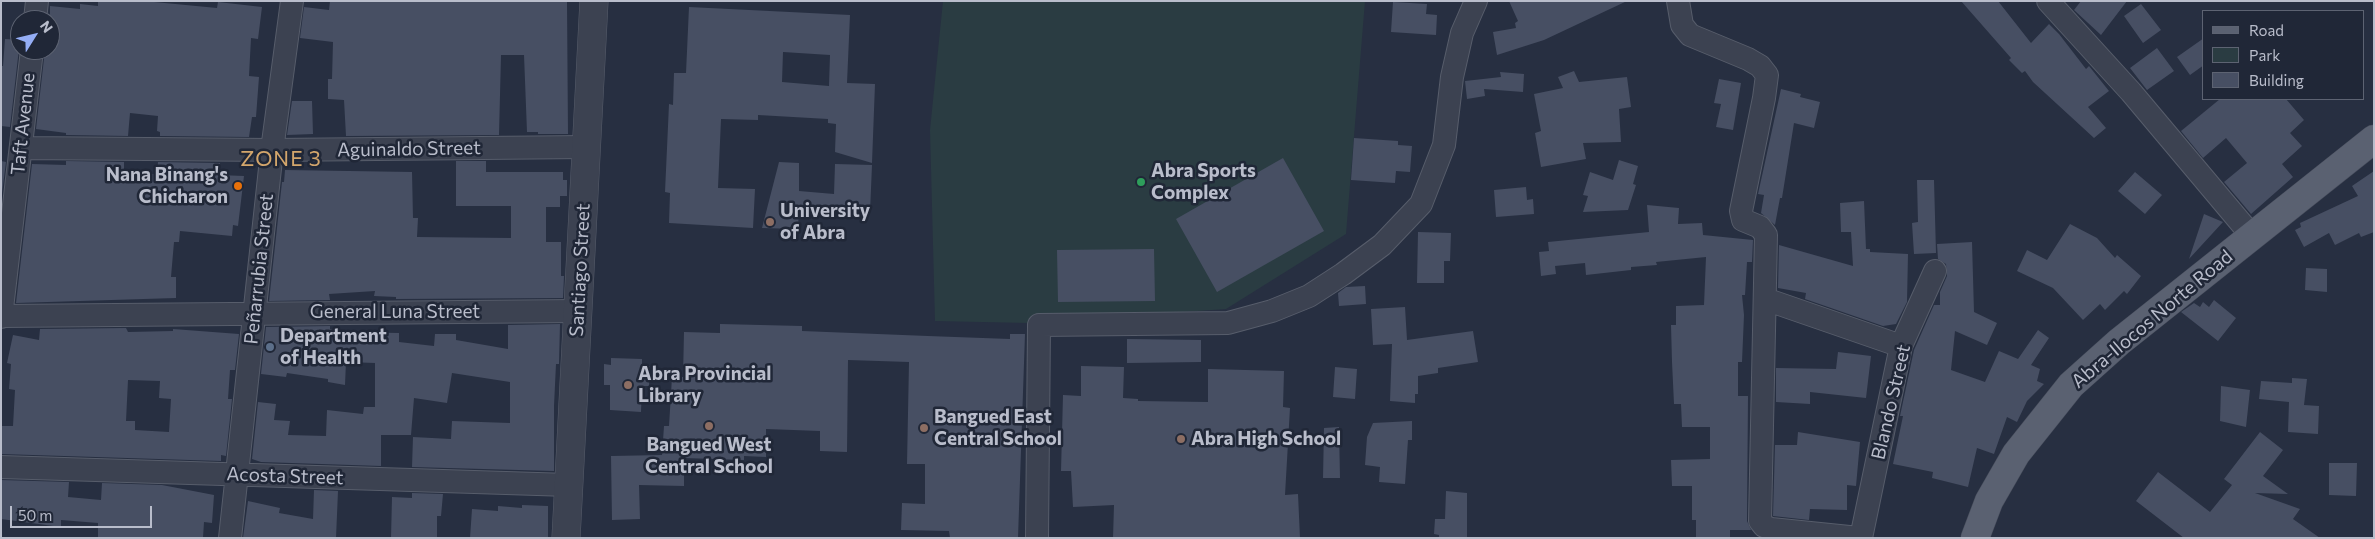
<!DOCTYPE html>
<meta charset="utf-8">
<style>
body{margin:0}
#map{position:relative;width:2375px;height:539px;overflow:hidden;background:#272f41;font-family:Commissioner,sans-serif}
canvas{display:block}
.frame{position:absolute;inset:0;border:2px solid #b9bdcb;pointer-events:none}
.legend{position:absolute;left:2202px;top:10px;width:162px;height:90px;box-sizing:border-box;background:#202737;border:1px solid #5d6372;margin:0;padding:6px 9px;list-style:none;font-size:15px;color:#b9bdcb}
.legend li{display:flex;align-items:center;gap:10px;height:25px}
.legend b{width:25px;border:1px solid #5d6372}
.north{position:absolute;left:10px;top:10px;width:50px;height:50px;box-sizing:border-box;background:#202737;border:1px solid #5d6372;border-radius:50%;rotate:54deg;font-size:14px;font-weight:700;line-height:20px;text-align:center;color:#b9bdcb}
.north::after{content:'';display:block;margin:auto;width:18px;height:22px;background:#94adf5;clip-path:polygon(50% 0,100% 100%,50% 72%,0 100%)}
.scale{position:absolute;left:10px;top:506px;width:142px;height:22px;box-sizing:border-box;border:2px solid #b9bdcb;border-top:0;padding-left:6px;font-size:15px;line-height:18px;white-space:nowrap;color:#b9bdcb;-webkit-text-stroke:4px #202737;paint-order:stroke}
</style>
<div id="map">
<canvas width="2375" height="539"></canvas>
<div class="frame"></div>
<ul class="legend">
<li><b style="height:6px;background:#5a6171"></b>Road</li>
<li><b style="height:14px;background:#2a3c42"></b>Park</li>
<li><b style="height:14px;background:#474f63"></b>Building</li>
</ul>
<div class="north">N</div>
<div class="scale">50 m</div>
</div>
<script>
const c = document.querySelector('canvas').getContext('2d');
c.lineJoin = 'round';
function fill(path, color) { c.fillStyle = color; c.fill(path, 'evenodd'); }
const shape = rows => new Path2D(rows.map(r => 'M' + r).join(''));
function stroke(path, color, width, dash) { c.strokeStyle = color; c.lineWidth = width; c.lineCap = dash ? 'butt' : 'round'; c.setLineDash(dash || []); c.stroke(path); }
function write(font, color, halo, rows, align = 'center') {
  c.font = font + ' Commissioner,sans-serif'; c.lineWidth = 5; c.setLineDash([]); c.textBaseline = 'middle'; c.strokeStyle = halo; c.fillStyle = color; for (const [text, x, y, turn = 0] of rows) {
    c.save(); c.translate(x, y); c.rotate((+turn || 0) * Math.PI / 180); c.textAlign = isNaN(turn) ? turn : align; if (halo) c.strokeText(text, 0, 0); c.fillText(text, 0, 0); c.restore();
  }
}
const green = shape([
 [943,1,1365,1,1346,234,1226,309,1028,323,935,321,930,130]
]);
const building = shape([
 [98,1,144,1,217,8,218,2,262,7,258,39,251,38,249,76,259,77,256,117,252,117,249,137,160,136,160,132,157,131,158,116,130,113,128,136,66,135,66,133,36,129,45,50,50,50,50,6,80,9,80,4,98,6],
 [330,1,567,2,568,134,538,134,538,132,527,132,524,55,501,55,499,135,346,136,344,100,328,99,328,79,332,79,333,42,300,38,304,7,329,10],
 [1509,1,1627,1,1544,40,1497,55,1493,32,1516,28,1515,23,1518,21],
 [1961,1,1998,1,2031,43,2049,24,2059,34,2086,69,2089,66,2109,91,2088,107,2106,128,2094,138,2033,82,2025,71,2022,73,2009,60,2011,58],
 [2081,1,2127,1,2101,35,2074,10],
 [1393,2,1427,4,1426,14,1437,15,1436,35,1391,32],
 [2141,4,2161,30,2143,43,2124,16],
 [689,7,850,15,847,83,875,84,872,163,835,152,836,124,828,123,828,119,758,115,758,120,721,119,718,188,755,189,753,228,669,223,670,193,665,192,669,104,673,105,674,73,686,73],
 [783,52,830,55,829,86,782,82],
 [2204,38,2204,65,2190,75,2177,57],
 [5,39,20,40,10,127,1,126,1,66,3,66],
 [2157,48,2174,71,2147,90,2130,68],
 [1574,71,1579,82,1627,77,1631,107,1619,109,1621,142,1583,143,1586,159,1541,167,1535,133,1541,131,1534,94,1563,88,1558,77],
 [1500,72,1524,74,1523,92,1484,89,1485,96,1467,99,1465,81,1501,77],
 [1719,79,1741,83,1733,130,1716,127,1721,104,1714,103],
 [1781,89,1801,94,1800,97,1820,102,1814,128,1794,123,1782,198,1780,198,1775,225,1761,213,1764,195,1758,194],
 [2220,99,2286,99,2304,120,2290,133,2302,146,2282,164,2293,177,2251,214,2224,182,2247,163,2226,138,2203,158,2181,131],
 [292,101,312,101,313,134,287,135],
 [1354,138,1398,141,1398,145,1412,146,1410,172,1396,171,1395,183,1351,180],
 [1283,158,1324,231,1217,292,1176,219],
 [1619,160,1638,166,1633,184,1636,185,1628,210,1583,212,1588,196,1583,195,1590,172,1613,180],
 [1,161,6,162,1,201],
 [66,161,124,162,124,173,157,174,158,162,220,163,219,175,244,176,238,226,233,225,232,236,180,231,179,242,174,242,171,277,176,277,176,298,16,303,32,164,66,165],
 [456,161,486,161,486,172,563,172,563,180,567,180,567,196,560,196,560,207,546,207,546,242,561,242,561,276,564,276,563,298,396,299,396,297,374,296,375,291,329,294,330,300,269,301,282,182,284,182,285,170,412,172,413,218,418,218,417,237,511,238,511,206,456,206],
 [779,162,799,163,799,191,834,194,835,164,872,165,870,212,833,210,833,208,799,205,798,229,762,228],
 [2374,171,2374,232,2361,237,2359,233,2335,245,2329,233,2304,247,2295,230,2301,227,2300,223,2358,196,2352,186],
 [2135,172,2162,195,2145,214,2118,191],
 [1917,180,1934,180,1936,253,1914,254,1912,223,1918,222],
 [1526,187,1527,200,1533,199,1534,214,1496,217,1494,190],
 [1864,201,1866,249,1870,249,1870,252,1908,254,1907,302,1896,324,1883,326,1805,299,1806,293,1778,288,1779,245,1853,266,1851,232,1841,232,1840,203],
 [1647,205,1679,208,1678,224,1702,223,1703,235,1753,240,1752,262,1747,262,1745,295,1742,295,1744,315,1742,362,1738,362,1738,396,1748,396,1747,521,1751,530,1730,530,1730,538,1696,538,1696,520,1692,520,1692,486,1672,486,1671,460,1710,459,1710,427,1682,427,1681,404,1674,404,1672,362,1671,325,1676,325,1676,306,1704,305,1706,257,1656,262,1657,265,1631,267,1631,270,1586,275,1585,263,1555,266,1556,274,1541,276,1539,252,1549,251,1548,242,1649,232],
 [2204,214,2223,222,2189,259],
 [2070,224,2097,238,2115,258,2117,255,2141,276,2127,294,2124,291,2105,310,2100,304,2083,320,2053,288,2017,271,2027,250,2047,260],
 [1418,232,1451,233,1450,261,1444,261,1444,283,1417,283],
 [1972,242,1974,312,1997,323,1987,345,1955,331,1951,370,1985,382,1999,351,2018,359,2038,330,2049,338,2031,365,2040,369,2037,381,2044,384,2027,401,2017,422,2007,417,1994,454,1977,448,1968,487,1932,478,1933,472,1893,464,1903,416,1900,416,1914,350,1934,305,1940,305,1940,292,1947,276,1946,264,1938,259,1937,244],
 [1154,249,1155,301,1058,302,1057,250],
 [2306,268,2327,269,2327,292,2305,290],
 [1365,286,1366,304,1339,306,1338,293,1346,287],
 [2214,300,2236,318,2218,341,2181,312,2194,303,2200,307,2203,302,2209,307],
 [1405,307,1407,340,1473,331,1478,362,1438,368,1438,373,1418,376,1418,394,1415,394,1415,403,1390,401,1392,344,1373,345,1371,309],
 [560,324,559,364,556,364,554,406,554,471,412,467,413,437,451,439,452,421,510,423,510,382,452,373,447,403,414,398,411,435,381,435,381,466,261,462,252,459,258,402,276,404,274,420,290,421,288,435,326,436,327,410,363,414,364,407,375,407,375,363,346,362,345,385,328,382,328,379,287,373,286,377,261,374,266,327,330,326,330,329,348,332,399,333,399,342,434,346,435,334,456,334,456,340,508,349,508,325],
 [720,324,802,326,802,331,928,336,1010,339,1010,334,1025,334,1018,538,950,538,949,531,901,530,902,503,925,504,925,464,907,464,909,362,848,360,847,452,820,451,820,431,766,429,766,457,744,456,744,460,684,458,684,486,639,485,640,519,612,520,611,456,662,455,664,426,669,426,672,377,683,377,684,332,720,333],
 [126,328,128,332,173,331,173,329,239,334,235,370,230,370,228,399,232,399,226,456,221,455,221,461,1,454,1,426,13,426,15,390,9,389,11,364,7,363,13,335,39,340,40,329],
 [128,380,160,381,159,398,171,399,169,432,135,430,135,421,126,421],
 [1127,339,1201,340,1201,362,1127,363],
 [1838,352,1871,356,1866,398,1810,392,1810,404,1776,402,1776,368,1836,369],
 [611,358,642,359,642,365,650,366,649,386,642,386,641,412,610,410,610,385,604,385,604,364,611,365],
 [1081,366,1124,367,1123,398,1138,399,1138,401,1208,402,1208,369,1284,371,1283,407,1290,408,1285,495,1298,494,1300,538,1113,538,1114,505,1073,507,1071,471,1061,471,1063,395,1081,396],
 [1335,367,1357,369,1355,399,1333,397],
 [2292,378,2307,379,2304,405,2319,406,2318,434,2288,432,2289,402,2259,399,2261,381,2292,383],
 [2221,386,2250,390,2246,427,2220,421],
 [1412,421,1412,440,1408,440,1405,484,1379,482,1380,467,1365,465,1367,437,1373,423],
 [1339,427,1340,478,1323,478,1324,428],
 [1798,432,1860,442,1856,486,1847,485,1847,510,1810,509,1809,520,1773,516,1775,445,1797,445],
 [2260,432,2283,450,2263,476,2288,494,2255,493,2300,509,2293,519,2320,538,2184,538,2136,501,2158,472,2210,512,2232,485,2224,479],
 [2329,463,2357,463,2356,496,2329,495],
 [1,480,69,482,68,497,101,500,102,483,162,485,214,495,212,523,204,522,203,538,98,538,98,523,61,520,61,527,1,519],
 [314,490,338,491,336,538,243,538,248,501,280,508,279,513,313,519],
 [1446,491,1467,493,1467,538,1439,538,1439,535,1434,534,1435,519,1445,519],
 [412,493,443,494,441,516,437,516,437,538,391,538,392,497,412,498],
 [522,505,548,506,548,538,470,538,472,509,498,511,498,506,522,508]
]);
const minor = shape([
 [1678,1,1682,25,1690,35,1748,59,1760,66,1767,75,1764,98,1741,211,1743,220,1760,227,1766,235,1760,521,1764,526,1771,529,1859,538],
 [2048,1,2131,92,2252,236],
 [35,20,37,1],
 [21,148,272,150,586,147],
 [1765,299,1901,346],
 [1,316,578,311],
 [1,317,32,50],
 [1,467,569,485],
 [230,538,272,150,292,1],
 [1037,538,1039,325,1228,323,1272,311,1309,296,1343,274,1382,245,1421,204,1444,145,1452,77,1462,33,1476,1],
 [1861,538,1901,346,1935,271]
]);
const tertiary = shape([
 [566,538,594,1]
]);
const primary = shape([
 [1975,538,1989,501,2016,454,2071,385,2119,342,2374,139]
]);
const markers = [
 [1141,182,5,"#2e9e5b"],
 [238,186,5,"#e8710a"],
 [770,222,5,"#8d6e63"],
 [270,347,5,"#5c6f8a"],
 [628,385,5,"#8d6e63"],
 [709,426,5,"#8d6e63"],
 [924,428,5,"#8d6e63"],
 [1181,439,5,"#8d6e63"]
];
const streetNames = [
 ["Taft Avenue",23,124,-84],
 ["Aguinaldo Street",409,149,-1],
 ["Peñarrubia Street",259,269,-84],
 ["Santiago Street",580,270,-87],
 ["General Luna Street",395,312],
 ["Abra-Ilocos Norte Road",2152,319,-40],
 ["Blando Street",1891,402,-77],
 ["Acosta Street",285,476,2]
];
const poiNames = [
 ["Abra Sports",1151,171],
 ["Complex",1151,193],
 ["Nana Binang's",228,175,"right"],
 ["Chicharon",228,197,"right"],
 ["University",780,211],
 ["of Abra",780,233],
 ["Department",280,336],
 ["of Health",280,358],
 ["Abra Provincial",638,374],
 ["Library",638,396],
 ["Bangued East",934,417],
 ["Central School",934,439],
 ["Abra High School",1191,439],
 ["Bangued West",709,445,"center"],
 ["Central School",709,467,"center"]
];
const quarterNames = [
 ["ZONE 3",281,159]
];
fill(green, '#2a3c42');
fill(building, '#474f63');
stroke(minor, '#575d6b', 24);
stroke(tertiary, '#575d6b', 29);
stroke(primary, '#454b5a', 29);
stroke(minor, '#3c4251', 22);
stroke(tertiary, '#3c4251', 28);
stroke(primary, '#5a6171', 28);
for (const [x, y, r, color] of markers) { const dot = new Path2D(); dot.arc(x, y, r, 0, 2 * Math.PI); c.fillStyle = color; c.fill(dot); stroke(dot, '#202737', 2); }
write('19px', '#b9bdcb', '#202737', streetNames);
write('bold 19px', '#b9bdcb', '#202737', poiNames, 'left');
c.letterSpacing = '1px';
write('21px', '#d3a66c', '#202737', quarterNames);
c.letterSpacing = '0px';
</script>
